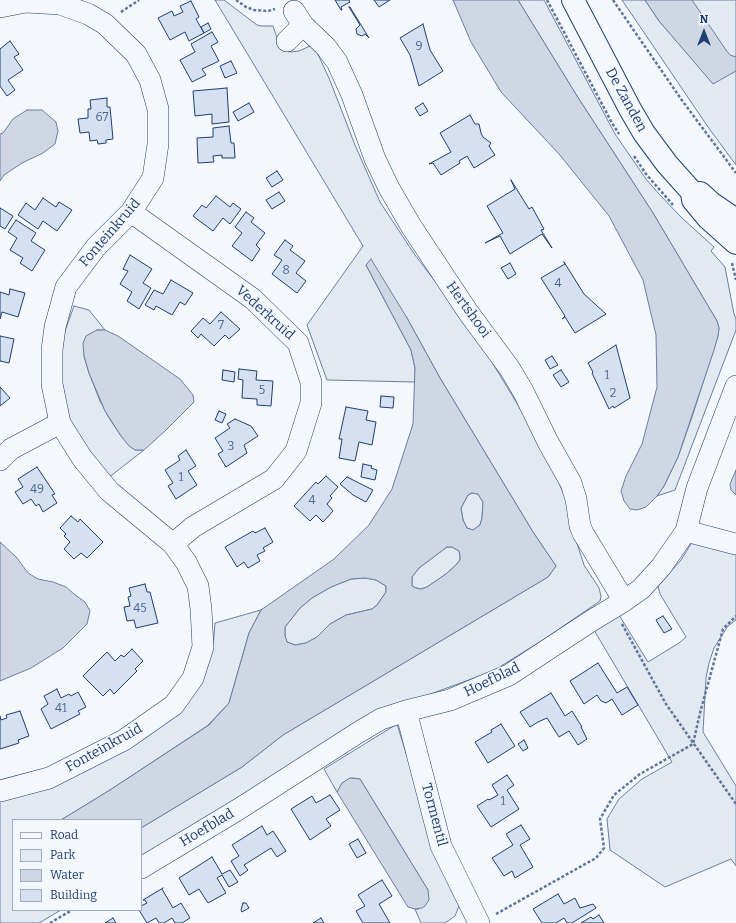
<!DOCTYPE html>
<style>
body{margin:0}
#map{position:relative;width:736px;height:923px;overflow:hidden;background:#f4f7fb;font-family:Bitter,serif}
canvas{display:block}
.legend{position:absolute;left:12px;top:819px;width:130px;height:92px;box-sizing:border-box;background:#f4f7fb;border:1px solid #9eadc5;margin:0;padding:5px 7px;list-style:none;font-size:12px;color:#1d3f73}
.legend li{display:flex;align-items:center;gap:8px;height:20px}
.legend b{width:20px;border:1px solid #9eadc5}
.north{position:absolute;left:684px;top:12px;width:40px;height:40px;-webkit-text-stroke:3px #f4f7fb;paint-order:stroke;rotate:0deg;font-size:11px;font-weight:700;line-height:16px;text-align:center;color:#1d3f73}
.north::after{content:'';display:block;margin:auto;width:14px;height:18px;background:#1d3f73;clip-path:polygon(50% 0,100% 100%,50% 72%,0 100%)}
</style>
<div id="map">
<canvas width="736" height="923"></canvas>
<ul class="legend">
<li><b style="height:5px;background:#f4f7fb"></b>Road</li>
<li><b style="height:11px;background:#e3e9f0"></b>Park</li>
<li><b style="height:11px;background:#cfd7e4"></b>Water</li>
<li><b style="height:11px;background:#d5e0f0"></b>Building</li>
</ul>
<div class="north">N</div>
</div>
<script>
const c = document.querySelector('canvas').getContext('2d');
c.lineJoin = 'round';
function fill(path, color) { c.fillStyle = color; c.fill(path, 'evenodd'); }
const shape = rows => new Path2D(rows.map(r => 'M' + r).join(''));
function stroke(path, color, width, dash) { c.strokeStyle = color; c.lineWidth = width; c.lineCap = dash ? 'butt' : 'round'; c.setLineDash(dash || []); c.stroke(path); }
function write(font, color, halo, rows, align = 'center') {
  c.font = font + ' Bitter,serif'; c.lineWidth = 3; c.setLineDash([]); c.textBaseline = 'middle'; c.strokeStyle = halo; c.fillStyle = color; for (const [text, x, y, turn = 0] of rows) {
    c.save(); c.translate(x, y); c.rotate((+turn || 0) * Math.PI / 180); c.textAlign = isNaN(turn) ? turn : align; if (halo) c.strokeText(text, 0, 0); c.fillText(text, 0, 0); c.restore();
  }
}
const green = shape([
 [215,0,224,0,257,25,262,26,273,26,280,46,283,51,291,52,299,51,312,45,315,48,329,78,355,145,380,202,415,255,473,331,518,405,551,463,566,500,575,537,584,565,599,588,601,596,600,601,543,640,493,671,409,702,141,862,141,828,242,767,283,735,548,577,556,566,533,532,440,378,407,318,366,265,411,350,415,368,415,382,327,380,307,325,363,246,215,0],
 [518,0,544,0,615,134,646,179,659,194,682,218,714,247,711,251,725,267,734,314,736,319,736,330,675,490,657,496,664,486,678,457,693,414,718,336,719,328,717,321,653,213,577,96,518,0],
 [622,0,645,0,659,21,714,84,681,0,736,0,736,165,708,127,622,0],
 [74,306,89,310,105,330,97,330,84,356,89,373,100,401,109,418,121,436,135,450,144,450,108,478,85,449,68,419,62,381,60,354,65,331,74,306],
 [472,493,478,494,483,502,482,518,480,525,473,530,467,528,463,520,461,508,468,495,472,493],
 [695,536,736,553,736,620,728,626,714,648,709,663,706,678,703,732,736,786,736,866,731,859,665,887,610,850,607,819,619,799,642,779,672,762,594,630,619,615,648,662,679,643,686,637,660,594,658,586,681,560,691,544,695,536],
 [447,547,452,547,459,551,460,555,460,560,456,565,446,574,427,587,421,589,416,588,412,586,412,577,419,568,447,547],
 [366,578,376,580,386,586,386,592,377,605,372,609,346,615,330,624,317,637,306,643,295,645,287,642,285,636,285,627,300,608,312,598,331,587,351,579,366,578],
 [261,610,249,633,229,703,207,726,110,790,61,820,13,820,13,910,61,910,39,923,0,923,0,801,80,771,141,736,213,647,215,623,261,610],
 [397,724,435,847,459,906,455,916,445,923,421,923,415,909,419,909,428,890,360,779,353,778,342,783,337,792,324,769,397,724]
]);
const water = shape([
 [453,0,518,0,577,96,653,213,717,321,719,328,718,336,714,350,678,457,664,486,657,496,646,507,637,510,630,509,624,501,621,491,626,476,642,444,657,387,656,335,643,280,609,216,559,154,501,92,471,42,453,0],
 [645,0,692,0,726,50,730,55,736,57,736,71,713,84,659,21,645,0],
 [27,110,42,110,56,122,58,131,55,144,43,153,22,163,4,175,0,181,0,134,3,133,13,119,27,110],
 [371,259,407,318,440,378,533,532,556,566,548,577,283,735,242,767,141,828,141,820,61,820,110,790,209,725,229,703,249,633,261,610,334,559,369,525,392,489,413,424,415,368,411,350,366,265,371,259],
 [472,493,478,494,483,502,482,518,480,525,473,530,467,528,463,520,461,508,468,495,472,493],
 [447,547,452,547,459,551,460,555,460,560,456,565,446,574,427,587,421,589,416,588,412,586,412,577,419,568,447,547],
 [365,578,376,580,386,586,386,592,377,605,372,609,346,615,330,624,317,637,306,643,295,645,287,642,285,636,285,627,300,608,312,598,331,587,351,579,365,578],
 [97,330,105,330,118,336,180,379,193,395,194,402,165,431,144,450,135,450,129,446,121,436,105,411,89,373,84,356,83,343,86,336,97,330],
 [736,470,736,495,731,490,730,484,736,470],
 [0,542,17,558,28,573,38,579,53,582,66,587,74,594,85,602,90,611,87,624,63,648,31,668,0,681,0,542],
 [350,778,360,779,428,890,429,900,425,906,422,908,415,909,408,907,337,792,342,783,350,778]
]);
const building = shape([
 [335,0,349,0,350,2,341,7,342,10,341,10,335,0],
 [374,0,390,0,379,7,374,0],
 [191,1,199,17,196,19,204,33,189,41,185,32,170,40,158,18,172,11,174,16,183,12,180,6,191,1],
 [349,7,350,7,369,38,365,34,362,36,357,34,356,29,360,25,349,7],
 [208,23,211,29,204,33,201,27,208,23],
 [423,24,430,50,443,71,419,86,410,55,400,38,423,24],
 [212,32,218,42,211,46,219,61,202,69,206,75,192,82,180,60,195,52,191,44,212,32],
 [10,41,19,54,14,57,23,70,8,80,15,90,7,96,0,86,0,49,10,41],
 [231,61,237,73,225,78,220,66,231,61],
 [227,88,229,122,212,124,212,114,195,116,193,91,227,88],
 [107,98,107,107,110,107,113,139,106,140,106,143,98,144,97,140,90,141,89,132,80,133,78,119,88,118,88,109,91,109,90,100,107,98],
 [249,103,254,112,238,121,233,112,249,103],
 [423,103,428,111,420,116,415,108,423,103],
 [470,115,475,124,479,124,481,133,483,137,491,143,489,146,495,155,474,168,467,156,459,161,460,163,441,175,433,163,429,164,451,152,440,133,470,115],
 [229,126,231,143,234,143,235,158,222,158,222,155,213,156,214,162,198,163,197,138,213,137,213,128,229,126],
 [277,171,283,180,272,187,266,178,277,171],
 [511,180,529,209,532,207,544,229,541,230,552,248,542,234,510,254,500,236,485,243,503,233,487,206,515,189,511,180],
 [279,192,285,201,272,209,266,200,279,192],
 [216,196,230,207,233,203,241,209,230,224,223,218,213,231,193,216,202,205,206,208,216,196],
 [43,198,56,207,59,202,72,210,57,231,43,221,38,229,18,215,26,203,35,210,43,198],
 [0,208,13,216,5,229,0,226,0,208],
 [246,212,254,218,251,222,265,233,256,245,260,249,252,261,232,246,242,233,235,227,246,212],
 [16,220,36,233,31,241,45,250,32,271,20,263,23,258,10,250,17,238,8,232,16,220],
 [285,240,293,246,290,250,305,261,296,273,306,281,297,293,272,274,282,260,274,255,285,240],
 [130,255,152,269,143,283,151,288,139,309,127,301,132,292,120,284,128,271,123,269,130,255],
 [564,262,584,294,606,314,575,333,565,317,562,319,565,316,541,278,565,264,564,262],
 [510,263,516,274,508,279,501,268,510,263],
 [171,280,193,293,185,305,180,302,172,315,156,306,154,310,145,305,154,290,163,294,171,280],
 [10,289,25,293,18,317,2,312,0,319,0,292,9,295,10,289],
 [221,312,240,329,229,339,225,335,214,346,201,334,198,338,191,331,203,318,210,324,221,312],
 [0,336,14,339,9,363,0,361,0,336],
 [616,345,630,398,614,408,613,406,609,409,592,373,593,372,588,363,616,345],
 [552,356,558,365,550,369,545,360,552,356],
 [239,369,257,371,256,380,273,381,271,406,257,405,257,399,242,398,243,380,238,379,239,369],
 [223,370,235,372,234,382,222,380,223,370],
 [561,370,569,382,561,387,553,375,561,370],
 [0,387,10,398,0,406,0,387],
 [381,396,394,397,393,408,380,407,381,396],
 [346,407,368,411,366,420,376,422,372,445,359,442,355,461,339,458,342,439,339,439,346,407],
 [219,411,226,414,222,423,215,420,219,411],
 [235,419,251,426,258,436,244,445,247,453,226,467,218,454,223,451,215,438,230,428,227,424,235,419],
 [186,450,196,466,188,471,197,485,176,499,168,486,173,483,165,470,180,460,178,456,186,450],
 [363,464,372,466,371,468,377,470,375,480,361,477,363,464],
 [37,467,55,494,52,495,57,503,43,512,39,504,36,506,31,499,23,504,15,492,23,487,18,479,37,467],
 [326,476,338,487,330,496,332,498,327,504,333,511,323,522,316,515,310,521,294,506,316,482,318,484,326,476],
 [347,477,373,490,366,502,353,495,340,484,347,477],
 [71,516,78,522,80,519,103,542,87,558,81,553,74,559,64,549,70,542,64,536,66,534,60,528,71,516],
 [265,528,273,542,263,548,265,551,257,555,260,561,248,568,244,562,237,567,225,547,253,531,255,533,265,528],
 [145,584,147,592,150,592,158,623,136,628,134,620,127,621,124,607,130,606,128,597,131,596,129,588,145,584],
 [663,616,672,629,664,633,656,620,663,616],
 [132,649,143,661,135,669,137,671,114,694,110,689,103,696,83,676,107,652,115,661,121,655,124,657,132,649],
 [598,663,617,693,627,687,638,705,622,715,612,699,606,703,601,701,597,695,584,704,570,681,598,663],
 [57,689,61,698,69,694,71,696,78,692,86,707,78,711,80,714,51,729,41,709,48,704,44,696,57,689],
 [551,693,565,716,572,711,582,727,581,727,587,739,578,745,569,731,559,737,547,718,538,722,530,727,520,712,551,693],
 [20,711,29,736,18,740,19,743,0,749,0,716,1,720,7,718,6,715,20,711],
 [501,724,515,746,488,763,475,742,492,732,491,730,501,724],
 [524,740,528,748,523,751,518,744,524,740],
 [507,775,514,785,507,790,519,809,491,827,477,806,488,799,489,800,498,795,492,785,507,775],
 [330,795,340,810,326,819,331,826,310,840,291,809,312,796,316,803,330,795],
 [521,825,530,839,520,845,533,867,515,878,512,871,504,876,492,858,513,845,506,834,521,825],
 [262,826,267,835,273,831,286,851,277,857,271,848,244,865,248,870,240,876,231,861,239,856,232,845,262,826],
 [358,839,366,853,357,858,349,844,358,839],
 [212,857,222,874,230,870,238,882,229,887,222,875,217,878,226,893,208,903,199,889,189,895,179,878,212,857],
 [382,880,392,896,379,904,390,923,363,923,356,911,365,906,358,895,382,880],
 [163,888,162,889,173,908,181,903,190,918,182,923,175,923,172,918,164,923,159,923,156,918,147,923,139,910,141,910,141,906,147,903,145,900,143,900,163,888],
 [558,894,564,904,575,898,580,908,593,904,596,908,572,923,567,923,564,918,556,923,542,923,533,909,558,894],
 [243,903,246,903,249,908,242,912,241,910,243,903],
 [599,915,604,923,581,923,591,917,593,919,599,915],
 [113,918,116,923,105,923,113,918],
 [321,918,324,923,313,923,321,918]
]);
const path = shape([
 [236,0,246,7,254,10,268,11,275,9],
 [547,0,612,123,619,134],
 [613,0,681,99,736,173],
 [121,12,139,0],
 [634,156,646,174,673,205],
 [732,263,736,280],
 [622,624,666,704,736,804],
 [496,914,596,858,604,848,600,819,614,795,640,774,693,744,700,713,723,629,736,616],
 [50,923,72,910]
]);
const minor = shape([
 [0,7,26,2,60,4,88,14,105,24,136,54,150,80,158,109,158,144,153,178,131,212,96,247,66,287,55,327,52,350,52,384,60,423,82,458,109,491,173,544,186,562,198,586,201,609,203,647,193,678,174,705,124,740,49,778,0,791],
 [294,11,303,25,326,47,337,62,352,95,375,159,389,188,411,226,468,312,510,369,523,391,548,442,571,483,576,499,580,526,583,533,624,601],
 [287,41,303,25],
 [131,212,253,299,298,343,311,382,311,403,296,451,274,479,193,527,173,544],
 [0,460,11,449,60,423],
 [686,531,736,544],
 [406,711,441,846,479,923],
 [141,868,239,809,359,732,381,719,406,711,450,700,509,675,591,621,624,601,641,589,661,567,686,531,697,488,736,386]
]);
const major = shape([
 [573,0,630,109,644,133,667,164,692,192,693,200,708,218,736,243],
 [700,193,711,203,736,220]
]);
const numberNames = [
 ["9",419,47],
 ["67",102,118],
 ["8",286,271],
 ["4",558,284],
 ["7",221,326],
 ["1",607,376],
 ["5",262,391],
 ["2",613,394],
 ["3",231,447],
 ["1",181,478],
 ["49",37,490],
 ["4",312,501],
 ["45",140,609],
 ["41",61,709],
 ["1",503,802]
];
const streetNames = [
 ["De Zanden",626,100,61],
 ["Fonteinkruid",110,233,-49],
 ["Hertshooi",468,310,54],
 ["Vederkruid",265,313,42],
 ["Hoefblad",492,680,-26],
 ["Fonteinkruid",104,748,-29],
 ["Tormentil",434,815,75],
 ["Hoefblad",207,828,-31]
];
fill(green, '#e3e9f0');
stroke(green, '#687fa3', 1);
fill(water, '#cfd7e4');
stroke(water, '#687fa3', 1);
fill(building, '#d5e0f0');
stroke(building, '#1d3f73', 1);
stroke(minor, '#1d3f73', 22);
stroke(major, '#1d3f73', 24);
stroke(path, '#5e769c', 2.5, [3, 2]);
stroke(minor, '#f4f7fb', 21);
stroke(major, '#f4f7fb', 22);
write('12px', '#4b6792', null, numberNames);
write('14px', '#1d3f73', '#f4f7fb', streetNames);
</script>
